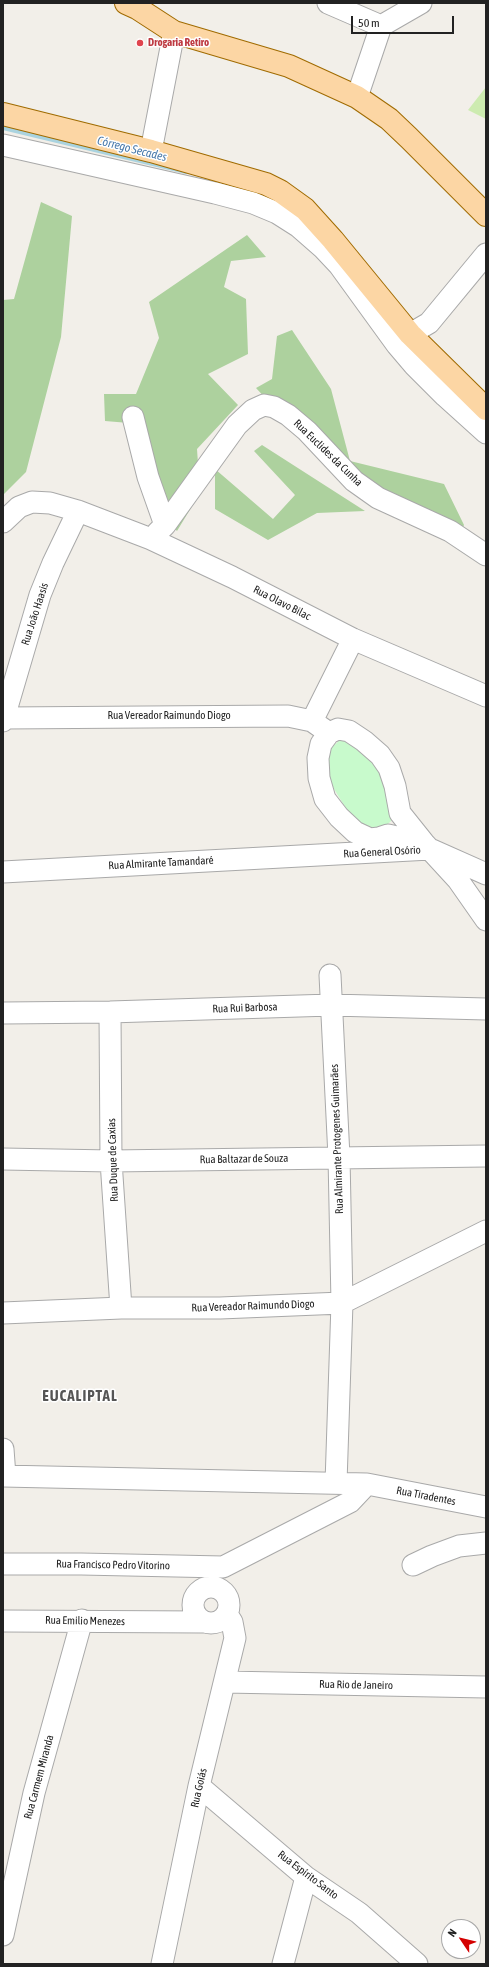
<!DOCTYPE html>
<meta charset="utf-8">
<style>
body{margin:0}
#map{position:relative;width:489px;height:1967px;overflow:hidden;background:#f2efe9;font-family:"Asap Condensed",sans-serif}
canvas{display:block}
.frame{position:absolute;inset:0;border:4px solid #222;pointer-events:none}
.north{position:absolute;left:441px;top:1919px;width:40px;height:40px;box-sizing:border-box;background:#fff;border:1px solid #a7a7a7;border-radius:50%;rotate:305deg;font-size:11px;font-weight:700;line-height:16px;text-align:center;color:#222}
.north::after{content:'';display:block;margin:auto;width:14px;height:18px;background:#d40000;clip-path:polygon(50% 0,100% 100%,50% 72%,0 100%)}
.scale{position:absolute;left:351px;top:16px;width:103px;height:18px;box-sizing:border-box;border:2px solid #222;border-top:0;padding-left:5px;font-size:12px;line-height:14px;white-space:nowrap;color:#222;-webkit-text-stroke:3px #fff;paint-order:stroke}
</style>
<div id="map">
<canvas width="489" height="1967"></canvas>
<div class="frame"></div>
<div class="north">N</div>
<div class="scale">50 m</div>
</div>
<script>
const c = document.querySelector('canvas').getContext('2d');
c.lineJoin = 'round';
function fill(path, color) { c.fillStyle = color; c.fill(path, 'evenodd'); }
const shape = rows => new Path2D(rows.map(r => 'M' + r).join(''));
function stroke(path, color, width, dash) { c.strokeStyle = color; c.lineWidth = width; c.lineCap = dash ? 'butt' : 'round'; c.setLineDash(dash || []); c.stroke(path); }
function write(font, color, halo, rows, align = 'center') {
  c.font = font + ' "Asap Condensed",sans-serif'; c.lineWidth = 3; c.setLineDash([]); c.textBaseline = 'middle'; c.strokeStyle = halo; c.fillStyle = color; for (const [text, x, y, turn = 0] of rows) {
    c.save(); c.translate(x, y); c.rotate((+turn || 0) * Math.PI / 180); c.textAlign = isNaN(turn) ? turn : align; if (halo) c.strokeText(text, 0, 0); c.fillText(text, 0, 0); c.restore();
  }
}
const grass = shape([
 [486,87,486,119,468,110]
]);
const forest = shape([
 [41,202,72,216,61,337,26,472,3,495,3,300,14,299],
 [247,235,266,257,231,261,224,287,246,299,248,354,208,374,238,405,197,449,200,493,177,531,146,499,141,424,105,421,104,394,136,394,159,338,149,302],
 [292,330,331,389,350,461,444,484,464,525,459,535,323,460,256,388,272,379,277,336],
 [262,445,365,511,317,513,268,540,215,509,215,469,273,519,295,495,254,451]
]);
const park = shape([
 [342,738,367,753,388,782,391,821,376,835,363,826,347,810,334,789,324,766,328,751]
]);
const stream = shape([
 [3,128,186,172]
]);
const minor = shape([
 [328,3,381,26],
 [381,26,421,3],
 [357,97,381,26],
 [3,145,215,193,253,203,277,213,299,227,323,248,339,265,397,345,414,365,445,396,486,433],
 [151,151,174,32],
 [410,334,429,323,486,254],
 [133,417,148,477,165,525,157,533],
 [3,522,19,507,32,502,50,503,78,511,151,539,232,577,353,639,486,696],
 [165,525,237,425,253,410,264,405,274,407,288,415,307,431,354,481,378,498,450,531,486,555],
 [4,718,288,716,312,721,329,733],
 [3,721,40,595,53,563,78,511],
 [312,721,353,639],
 [424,843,388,835,379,838,370,839,355,832,339,817,325,799,319,778,318,758,321,744,329,733,338,729,349,731,364,741,380,755,389,768,395,786,400,813,424,843,458,880,486,920],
 [3,872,430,849,486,874],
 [330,975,339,1157,342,1303,336,1483],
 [110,1012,111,1161,121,1308],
 [3,1013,110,1012,331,1005,486,1009],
 [3,1159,111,1161,486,1156],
 [3,1313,121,1308,220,1308,342,1303,486,1231],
 [3,1449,5,1476],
 [3,1476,367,1484,486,1507],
 [3,1564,81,1564,223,1567,350,1502,367,1484],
 [413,1565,432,1556,459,1546,486,1543],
 '193 1605a18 18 0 1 1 36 0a18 18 0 1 1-36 0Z',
 [3,1621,204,1622],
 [225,1682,486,1687],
 [199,1786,306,1877,359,1913,417,1964],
 [3,1935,34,1793,82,1620],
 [162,1964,199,1786,235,1638,232,1622,227,1614],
 [283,1964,306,1877]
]);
const major = shape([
 [126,3,137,8,174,32,289,66,357,97,389,119,409,138,486,215],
 [3,114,151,151,266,184,280,191,305,209,333,240,410,334,486,409]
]);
const markers = [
 [140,43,4,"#e0444e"]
];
const healthNames = [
 ["Drogaria Retiro",148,43]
];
const streetNames = [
 ["Rua Euclides da Cunha",328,453,44],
 ["Rua Olavo Bilac",282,603,27],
 ["Rua João Haasis",35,614,-72],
 ["Rua Vereador Raimundo Diogo",169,716],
 ["Rua General Osório",382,852,-3],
 ["Rua Almirante Tamandaré",161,863,-3],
 ["Rua Rui Barbosa",245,1008,-2],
 ["Rua Almirante Protogenes Guimarães",337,1139,-92],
 ["Rua Baltazar de Souza",244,1159,-1],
 ["Rua Duque de Caxias",113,1160,-92],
 ["Rua Vereador Raimundo Diogo",253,1306,-2],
 ["Rua Tiradentes",426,1496,11],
 ["Rua Francisco Pedro Vitorino",113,1565,1],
 ["Rua Emilio Menezes",85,1621,1],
 ["Rua Rio de Janeiro",356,1685,1],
 ["Rua Carmem Miranda",39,1777,-75],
 ["Rua Goiás",199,1788,-77],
 ["Rua Espírito Santo",308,1875,37]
];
const waterNames = [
 ["Córrego Secades",132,149,14]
];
const districtNames = [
 ["EUCALIPTAL",80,1396]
];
fill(grass, '#cdebb0');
fill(forest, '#add19e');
fill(park, '#c8facc');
stroke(stream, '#aad3df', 4);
stroke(minor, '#a9a9a9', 23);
stroke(major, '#a06b00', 24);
stroke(minor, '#fff', 21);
stroke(major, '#fcd6a4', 22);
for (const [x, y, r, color] of markers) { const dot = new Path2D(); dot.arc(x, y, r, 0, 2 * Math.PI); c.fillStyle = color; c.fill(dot); stroke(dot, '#fff', 1.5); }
write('bold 11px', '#be3a42', '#fff', healthNames, 'left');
write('11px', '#222', '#fff', streetNames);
write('italic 12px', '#4a7aab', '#fff', waterNames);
c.letterSpacing = '1px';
write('bold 15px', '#555', '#fff', districtNames);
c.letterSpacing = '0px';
</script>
